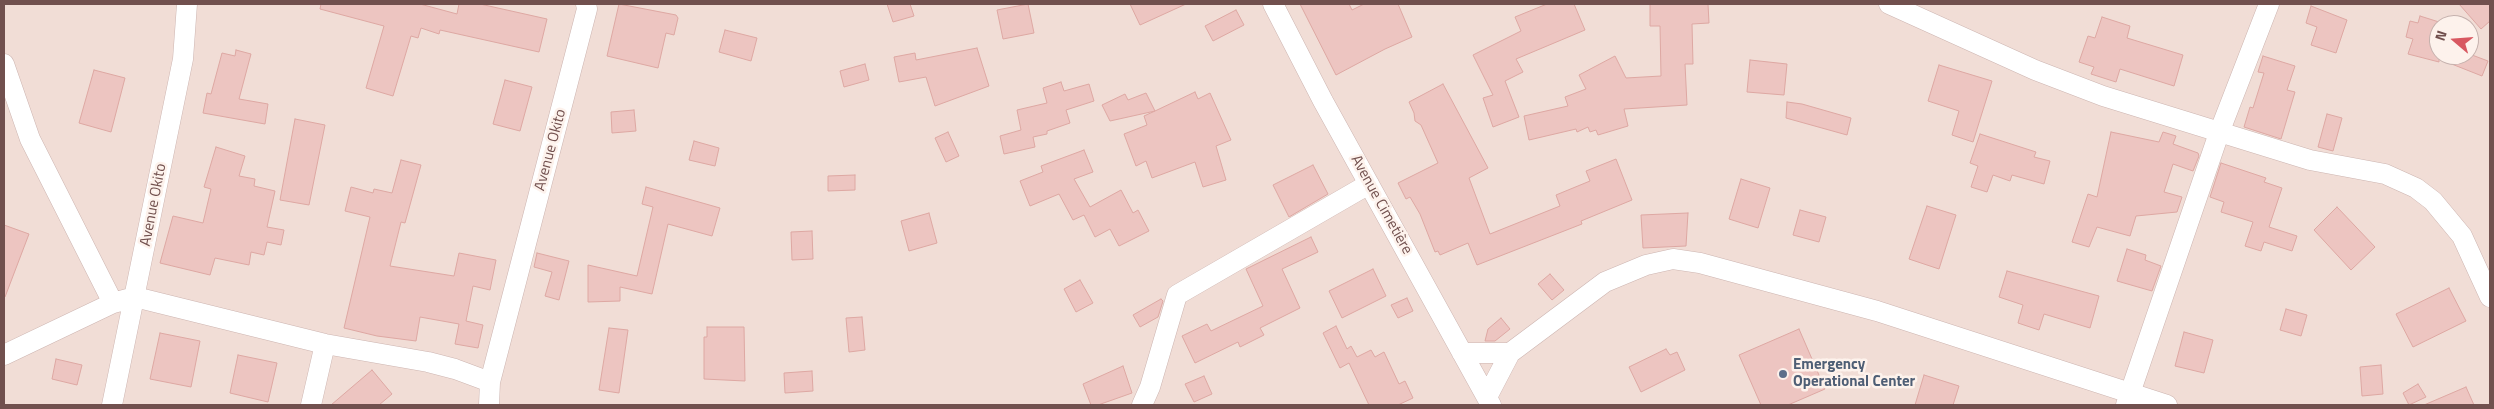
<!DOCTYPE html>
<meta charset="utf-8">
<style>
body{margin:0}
#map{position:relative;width:2494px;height:409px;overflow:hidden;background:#faede7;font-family:"Titillium Web",sans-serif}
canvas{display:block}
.frame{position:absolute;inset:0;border:5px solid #71504e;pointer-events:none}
.north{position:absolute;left:2429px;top:15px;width:50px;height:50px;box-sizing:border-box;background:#fdf2ec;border:1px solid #c5b1ad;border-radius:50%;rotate:288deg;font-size:14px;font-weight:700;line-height:20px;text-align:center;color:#71504e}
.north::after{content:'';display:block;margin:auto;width:18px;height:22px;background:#d85861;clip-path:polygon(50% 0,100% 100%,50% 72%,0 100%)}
</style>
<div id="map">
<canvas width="2494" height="409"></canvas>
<div class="frame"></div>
<div class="north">N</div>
</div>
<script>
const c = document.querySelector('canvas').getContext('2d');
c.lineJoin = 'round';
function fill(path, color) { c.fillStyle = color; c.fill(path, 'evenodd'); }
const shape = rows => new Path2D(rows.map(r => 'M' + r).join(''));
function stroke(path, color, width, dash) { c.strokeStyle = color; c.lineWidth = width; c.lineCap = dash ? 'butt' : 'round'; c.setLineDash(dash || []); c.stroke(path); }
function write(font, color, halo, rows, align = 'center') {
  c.font = font + ' "Titillium Web",sans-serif'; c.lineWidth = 5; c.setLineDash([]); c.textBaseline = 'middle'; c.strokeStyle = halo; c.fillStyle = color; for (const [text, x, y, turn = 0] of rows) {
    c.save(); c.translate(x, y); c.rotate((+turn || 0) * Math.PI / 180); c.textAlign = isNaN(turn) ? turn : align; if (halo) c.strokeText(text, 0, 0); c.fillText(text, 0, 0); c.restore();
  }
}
const residential = shape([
 [4,4,2490,4,2490,405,4,405],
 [2439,25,2469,25,2469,55,2439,55]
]);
const building = shape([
 [321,4,420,4,457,14,459,4,480,4,547,19,539,52,440,30,439,34,421,28,418,38,411,36,393,96,366,88,384,26,320,9,321,4],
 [619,4,676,15,678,18,674,35,666,33,658,68,607,56,619,4],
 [887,4,910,4,914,16,893,22,887,4],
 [1028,4,1034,33,1003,39,997,10,1028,4],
 [1130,4,1186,4,1140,25,1130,4],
 [1300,4,1349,4,1352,10,1364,4,1398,4,1412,37,1385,49,1336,75,1300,4],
 [1547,4,1574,4,1585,30,1516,59,1523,72,1505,81,1519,117,1493,127,1483,98,1493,95,1473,55,1521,31,1515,17,1547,4],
 [1650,4,1708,4,1709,23,1692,24,1693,64,1685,64,1687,105,1624,109,1628,126,1598,135,1596,130,1590,132,1588,127,1577,132,1576,129,1529,140,1524,116,1568,106,1565,97,1586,89,1579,75,1615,56,1626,78,1661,76,1660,26,1650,26,1650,4],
 [2459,4,2490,4,2490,21,2481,29,2459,4],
 [2311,6,2347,20,2336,53,2311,45,2317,27,2306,23,2311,6],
 [1236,10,1244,25,1213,41,1205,26,1236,10],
 [2420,16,2439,22,2439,55,2472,55,2488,61,2482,76,2439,59,2439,62,2408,54,2413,39,2406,37,2410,21,2418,23,2420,16],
 [2102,17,2130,26,2127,38,2183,55,2174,86,2120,69,2116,82,2091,74,2094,67,2079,62,2088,36,2095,38,2102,17],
 [725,30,757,38,751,61,719,52,725,30],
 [977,48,989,86,935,106,926,77,899,82,894,57,915,53,916,60,977,48],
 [236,50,251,54,239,99,268,104,265,124,203,113,207,93,211,94,222,53,235,56,236,50],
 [2263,56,2295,66,2287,90,2295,92,2281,139,2244,127,2250,107,2253,108,2264,73,2258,72,2263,56],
 [1750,60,1787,64,1784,95,1747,92,1750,60],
 [865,64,869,80,844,87,840,71,865,64],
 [1939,65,1992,81,1973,142,1952,135,1959,111,1928,101,1939,65],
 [94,70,125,78,111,132,79,123,94,70],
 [505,80,532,87,520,131,493,124,505,80],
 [1061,82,1064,91,1089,84,1094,101,1066,110,1070,123,1047,131,1047,134,1033,137,1035,147,1004,154,1000,136,1021,130,1017,110,1047,103,1043,88,1061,82],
 [1443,84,1488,168,1469,178,1490,234,1560,206,1556,195,1590,181,1586,171,1616,159,1632,200,1581,221,1582,224,1477,265,1468,243,1440,255,1438,251,1435,252,1420,214,1410,197,1406,199,1398,183,1438,163,1421,125,1415,121,1414,113,1409,102,1443,84],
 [1195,92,1198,99,1210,93,1231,140,1216,146,1226,180,1203,187,1195,162,1152,178,1146,161,1136,166,1124,134,1147,125,1144,116,1155,111,1110,121,1102,105,1125,94,1128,100,1146,93,1155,111,1195,92],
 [1787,102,1802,104,1851,118,1847,135,1786,118,1787,102],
 [634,110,636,131,612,133,611,112,634,110],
 [2327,114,2342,118,2333,151,2318,147,2327,114],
 [295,119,325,125,309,205,280,200,295,119],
 [948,132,959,156,946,162,935,138,948,132],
 [2111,132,2159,142,2163,132,2176,136,2173,144,2198,153,2199,156,2193,171,2173,164,2164,192,2182,197,2177,212,2136,216,2130,236,2097,227,2089,247,2072,242,2088,194,2097,197,2111,132],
 [1980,134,2036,152,2034,157,2050,161,2044,184,2012,175,2010,181,1993,175,1987,192,1971,187,1978,166,1970,163,1980,134],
 [694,141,719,148,715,166,689,160,694,141],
 [216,147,245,156,239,176,255,179,254,186,275,191,267,227,284,230,281,245,267,242,264,255,251,252,249,265,215,258,210,275,160,263,173,216,203,223,211,189,204,187,216,147],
 [1084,150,1093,172,1074,179,1090,207,1121,190,1133,213,1138,210,1149,231,1119,246,1110,229,1095,237,1084,215,1073,220,1059,194,1030,206,1020,181,1043,172,1041,166,1084,150],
 [401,160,421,165,405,223,401,222,390,266,454,276,459,253,496,260,490,290,473,286,466,321,483,325,478,348,455,344,459,324,420,317,416,341,377,336,344,328,370,217,345,211,351,187,373,193,374,189,392,193,401,160],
 [2221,163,2266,178,2264,182,2282,188,2269,227,2297,236,2292,251,2264,242,2261,251,2245,246,2253,222,2221,212,2224,202,2210,197,2221,163],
 [1313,165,1328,194,1289,217,1273,185,1313,165],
 [855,175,855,190,828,191,828,176,855,175],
 [1741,179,1770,188,1758,228,1729,219,1741,179],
 [646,187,720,208,712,236,668,224,652,294,620,287,620,301,588,302,588,265,637,276,653,207,642,204,646,187],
 [1927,206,1956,215,1939,269,1909,259,1927,206],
 [2337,207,2375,247,2351,270,2314,230,2337,207],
 [1800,210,1826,217,1819,242,1793,235,1800,210],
 [929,213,937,243,909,251,901,221,929,213],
 [1688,213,1686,246,1643,248,1641,215,1688,213],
 [4,225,29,234,5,297,4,297,4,225],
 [812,231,813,259,792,260,791,232,812,231],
 [1311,237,1318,252,1282,269,1300,308,1260,328,1264,335,1240,347,1238,342,1195,363,1182,336,1207,324,1211,331,1263,306,1246,269,1311,237],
 [2127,249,2146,255,2145,260,2161,266,2152,291,2117,281,2127,249],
 [537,253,569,261,559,300,545,296,552,272,534,267,537,253],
 [1373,269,1386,296,1342,318,1329,291,1373,269],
 [2007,271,2099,296,2090,328,2044,314,2039,330,2018,323,2023,305,1999,297,2007,271],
 [1550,274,1564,290,1552,300,1538,284,1550,274],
 [1080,280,1093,303,1076,312,1064,289,1080,280],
 [2449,288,2466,321,2413,347,2396,314,2449,288],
 [1407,298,1413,311,1398,318,1391,305,1407,298],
 [1161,299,1163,301,1158,317,1140,327,1133,315,1161,299],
 [2286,309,2307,315,2301,336,2280,330,2286,309],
 [862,317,865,350,849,352,846,318,862,317],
 [1501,318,1510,329,1495,341,1485,341,1488,329,1501,318],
 [1336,326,1347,349,1351,346,1357,357,1371,350,1375,357,1384,352,1399,384,1405,381,1413,398,1398,405,1369,405,1349,363,1340,368,1323,333,1336,326],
 [707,327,744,327,745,381,704,379,704,337,707,337,707,327],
 [609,328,628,330,619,393,599,390,609,328],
 [1799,329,1825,389,1788,405,1761,405,1739,355,1799,329],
 [2184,332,2213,340,2204,373,2175,366,2184,332],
 [160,333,200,341,191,387,150,379,160,333],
 [1666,349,1670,355,1677,352,1685,370,1641,392,1629,367,1666,349],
 [238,355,277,363,268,402,230,393,238,355],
 [56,359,82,365,77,385,52,379,56,359],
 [2381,365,2383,394,2362,396,2360,367,2381,365],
 [1123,366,1132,393,1098,405,1091,405,1083,384,1123,366],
 [372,370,392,394,379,405,331,405,372,370],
 [812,371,813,391,785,393,784,373,812,371],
 [1924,375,1959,386,1953,405,1915,405,1924,375],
 [1204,376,1212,394,1194,402,1185,384,1204,376],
 [2418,384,2426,397,2409,405,2403,393,2418,384],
 [2466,387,2474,405,2424,405,2466,387]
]);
const minor = shape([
 [1273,4,1323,101,1491,405],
 [1889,4,2035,70,2103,96,2310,160,2385,174,2416,188,2433,201,2462,236,2490,297],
 [4,64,30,139,113,303],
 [1462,353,1510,353],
 [4,355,113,303,135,297,325,344,428,362,455,369,490,382],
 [1487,397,1510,353,1605,282,1646,265,1673,259,1700,263,1877,311,2167,405],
 [112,405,183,59,187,4],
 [311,405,325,344],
 [489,405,490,382,587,9,586,4],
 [1142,405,1150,387,1177,295,1369,184],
 [2126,405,2219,133,2269,4]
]);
const markers = [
 [1783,374,5,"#5c6f8a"]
];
const streetNames = [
 ["Avenue Okito",551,150,-75],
 ["Avenue Okito",154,205,-79],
 ["Avenue Cimetière",1381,205,61]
];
const serviceNames = [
 ["Emergency",1793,365],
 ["Operational Center",1793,382]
];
fill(residential, '#f1ddd6');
fill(building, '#edc5c1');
stroke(building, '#dea8a3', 1);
stroke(minor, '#cdb5b1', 21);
stroke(minor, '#fff', 20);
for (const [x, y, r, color] of markers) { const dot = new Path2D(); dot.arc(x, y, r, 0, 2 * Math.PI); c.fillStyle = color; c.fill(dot); stroke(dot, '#fdf2ec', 2); }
write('15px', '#71504e', '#fdf2ec', streetNames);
write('bold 15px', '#4e5e75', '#fdf2ec', serviceNames, 'left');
</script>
